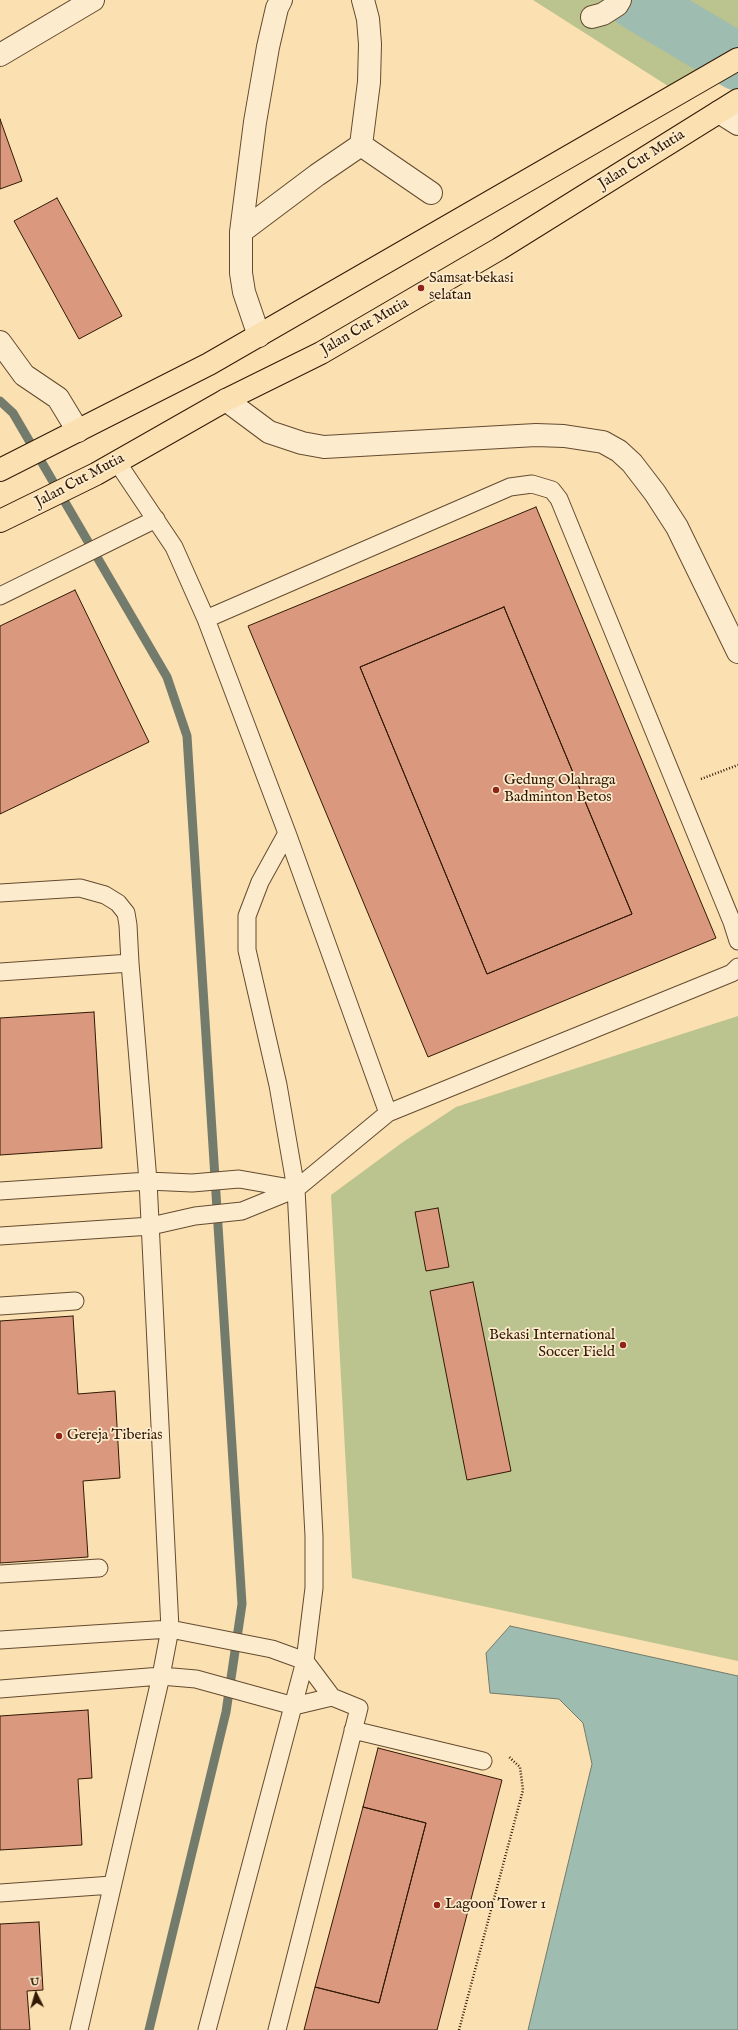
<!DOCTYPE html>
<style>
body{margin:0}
#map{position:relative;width:738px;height:2030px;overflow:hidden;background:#fbe0b1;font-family:"IM FELL English",serif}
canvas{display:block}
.north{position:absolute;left:16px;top:1974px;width:40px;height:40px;-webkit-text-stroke:3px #fcebcc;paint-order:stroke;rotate:355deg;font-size:11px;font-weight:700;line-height:16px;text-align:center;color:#311905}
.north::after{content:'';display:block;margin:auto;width:14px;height:18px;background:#311905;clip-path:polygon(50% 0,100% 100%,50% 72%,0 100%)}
</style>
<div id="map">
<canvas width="738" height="2030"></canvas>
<div class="north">U</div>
</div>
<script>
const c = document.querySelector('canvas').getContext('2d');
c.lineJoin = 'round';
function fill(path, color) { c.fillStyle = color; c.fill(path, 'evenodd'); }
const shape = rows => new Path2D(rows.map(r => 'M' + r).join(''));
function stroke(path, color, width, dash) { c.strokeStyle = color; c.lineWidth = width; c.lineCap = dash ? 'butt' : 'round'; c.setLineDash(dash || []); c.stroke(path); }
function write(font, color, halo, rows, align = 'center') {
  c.font = font + ' "IM FELL English",serif'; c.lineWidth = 3.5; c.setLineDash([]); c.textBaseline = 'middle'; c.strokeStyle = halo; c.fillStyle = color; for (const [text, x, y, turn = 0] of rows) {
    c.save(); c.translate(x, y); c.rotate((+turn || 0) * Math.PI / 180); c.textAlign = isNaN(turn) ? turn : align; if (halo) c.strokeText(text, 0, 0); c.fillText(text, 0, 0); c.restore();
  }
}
const green = shape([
 [533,0,738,0,738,59,679,93],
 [738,1016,738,1661,352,1578,331,1195,403,1142,456,1107]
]);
const water = shape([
 [510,1626,738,1676,738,2030,528,2030,592,1764,583,1723,559,1699,490,1693,486,1653,510,1626]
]);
const stream = shape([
 [0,401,13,413,167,677,187,736,242,1604,226,1712,149,2030]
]);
const river = shape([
 [634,0,738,62]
]);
const building = shape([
 [0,119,22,181,0,189,0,119],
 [57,198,122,316,79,339,14,221,57,198],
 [536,507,716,938,428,1057,248,626,536,507],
 [504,607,632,914,487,974,360,667,504,607],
 [75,590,149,742,0,814,0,626,75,590],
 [504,607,632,914,487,974,360,667,504,607],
 [94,1012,102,1148,0,1155,0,1018,94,1012],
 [438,1208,449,1267,426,1271,415,1212,438,1208],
 [473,1282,511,1471,467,1480,430,1291,473,1282],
 [73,1316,78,1394,115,1391,120,1478,83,1481,88,1557,0,1563,0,1321,73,1316],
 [88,1710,92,1778,78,1779,82,1845,0,1850,0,1716,88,1710],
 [378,1748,502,1780,437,2030,304,2030,315,1987,379,2003,426,1823,363,1807,378,1748],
 [363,1807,426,1823,379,2003,315,1987,363,1807],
 [39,1922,43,1990,27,1991,30,2030,0,2030,0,1924,39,1922]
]);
const path = shape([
 [701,779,738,765],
 [459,2030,523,1790,520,1767,508,1756]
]);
const lane = shape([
 [117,462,174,547,206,619],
 [0,596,156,519],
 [0,893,80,888,105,895,118,903,126,913,128,925,130,963],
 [0,972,130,963,148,1181,170,1629,161,1676,79,2030],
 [388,1113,287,833,206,619,510,487,532,484,552,490,559,499,732,922,738,941],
 [0,1191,148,1181,192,1183,239,1179,296,1189],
 [0,1236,151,1226,195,1216,242,1211,296,1189,388,1113,732,973,738,967],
 [0,1306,75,1301],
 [0,1574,99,1568],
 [0,1640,170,1629,272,1649,305,1661,332,1697,359,1708,277,2030],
 [0,1689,161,1676,196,1679,294,1706,332,1697],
 [353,1730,483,1761],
 [0,1893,112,1885],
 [207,2030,305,1661,314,1588,314,1536,296,1189,278,1085,247,950,247,916,260,882,287,833]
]);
const street = shape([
 [592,17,603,14,617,5,620,0],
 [0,55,93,0],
 [719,112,738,124],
 [361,145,431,193],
 [241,232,317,175,361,145,369,82,370,44,368,19,363,0],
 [259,336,244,292,241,273,241,232,255,122,268,47,277,8,281,0],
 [0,342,24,375,58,398,78,431],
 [226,400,269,432,302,443,324,447,536,435,564,436,603,442,619,451,632,463,655,493,677,527,738,652]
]);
const highway = shape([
 [0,470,209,364,738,59],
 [0,521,96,474,226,400,321,353,499,249,738,100]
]);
const markers = [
 [421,288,4,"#8f2418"],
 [496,790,4,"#8f2418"],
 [623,1345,4,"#8f2418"],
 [59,1436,4,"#8f2418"],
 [437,1905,4,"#8f2418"]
];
const streetNames = [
 ["Jalan Cut Mutia",642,160,-32],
 ["Jalan Cut Mutia",365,327,-30],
 ["Jalan Cut Mutia",80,481,-28]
];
const poiNames = [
 ["Samsat bekasi",429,279],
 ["selatan",429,296],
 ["Gedung Olahraga",504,781],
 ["Badminton Betos",504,798],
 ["Bekasi International",615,1336,"right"],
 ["Soccer Field",615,1353,"right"],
 ["Gereja Tiberias",67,1436],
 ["Lagoon Tower 1",445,1905]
];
fill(green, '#bbc38e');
fill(water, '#9fbcb0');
stroke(water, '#737b6c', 1);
stroke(stream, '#737b6c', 9);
stroke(river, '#9fbcb0', 57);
fill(building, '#da997f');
stroke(building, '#311905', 1);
stroke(lane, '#644b30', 19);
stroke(street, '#644b30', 24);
stroke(highway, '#311905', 24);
stroke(path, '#311905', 2.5, [1, 2]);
stroke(lane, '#fcebcc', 17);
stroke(street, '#fcebcc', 22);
stroke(highway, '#fbe0b1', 22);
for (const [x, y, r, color] of markers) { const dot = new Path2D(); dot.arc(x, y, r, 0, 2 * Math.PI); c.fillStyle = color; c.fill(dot); stroke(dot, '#fcebcc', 1.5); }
write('15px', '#311905', '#fcebcc', streetNames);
write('15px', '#311905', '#fcebcc', poiNames, 'left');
</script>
